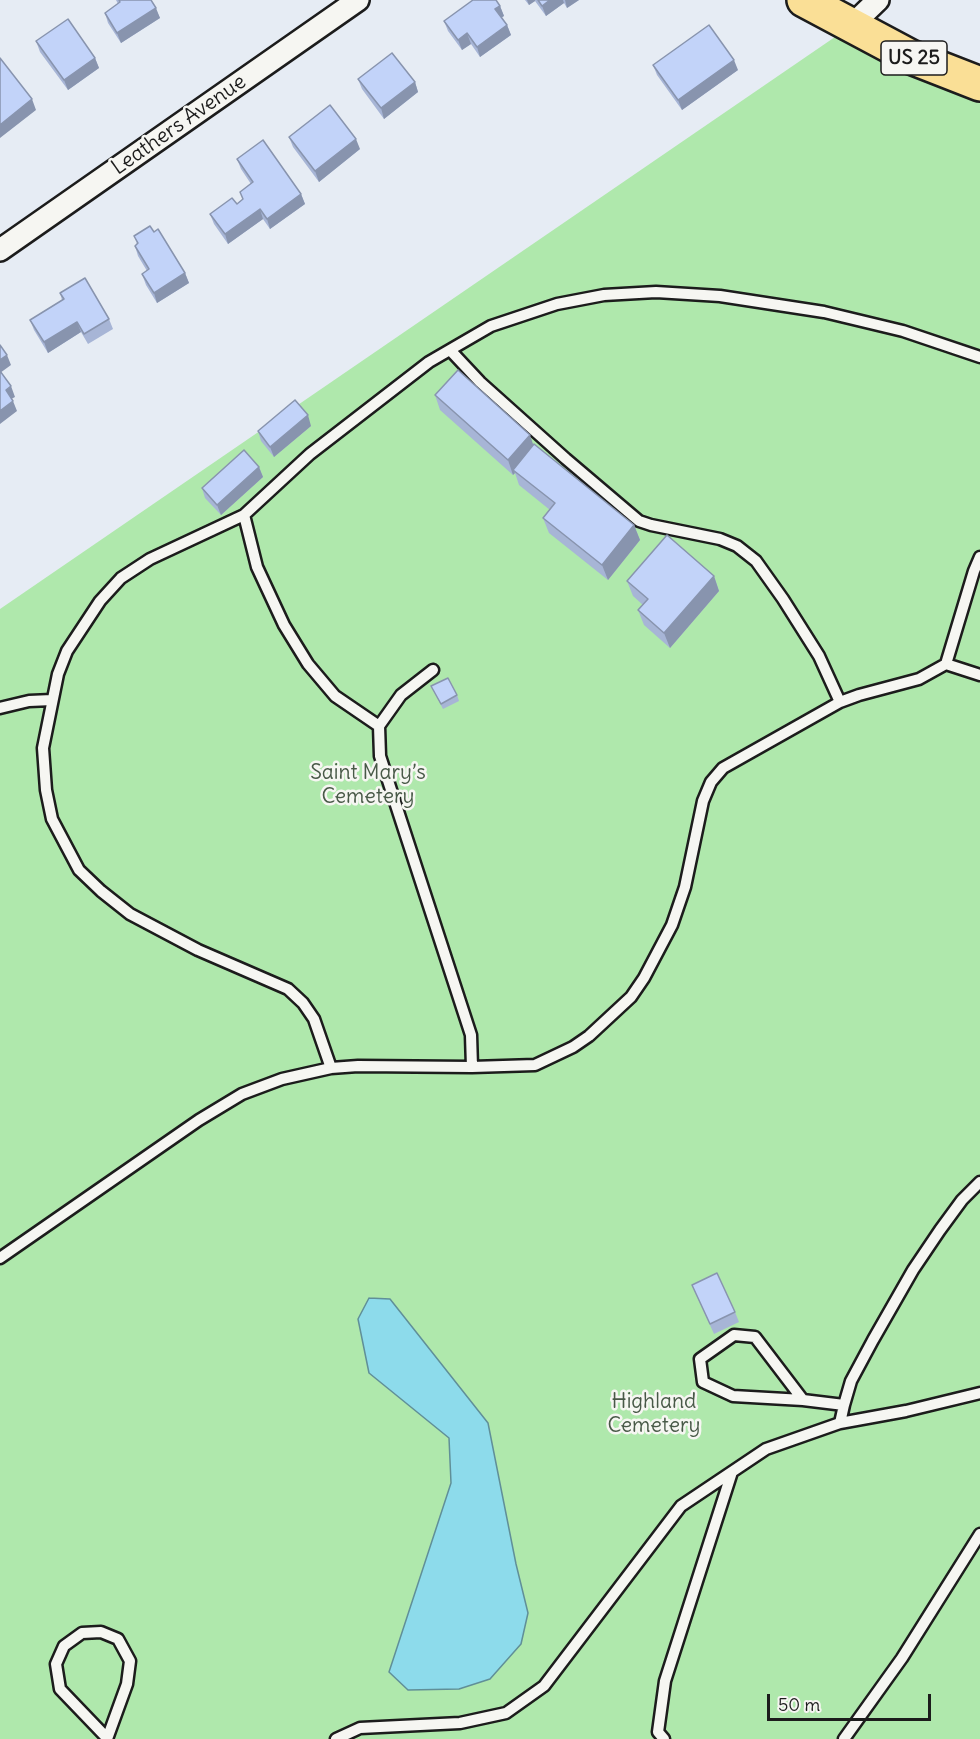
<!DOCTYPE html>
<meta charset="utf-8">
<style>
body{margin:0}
#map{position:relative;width:980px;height:1739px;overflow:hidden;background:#e6ecf4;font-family:Delius,sans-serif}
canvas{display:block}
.scale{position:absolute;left:767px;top:1694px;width:164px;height:27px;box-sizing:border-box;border:3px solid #1c1c1c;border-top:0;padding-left:8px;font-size:18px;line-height:21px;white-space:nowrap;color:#1c1c1c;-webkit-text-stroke:4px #f6f6f2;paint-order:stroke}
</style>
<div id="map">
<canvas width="980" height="1739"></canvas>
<div class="scale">50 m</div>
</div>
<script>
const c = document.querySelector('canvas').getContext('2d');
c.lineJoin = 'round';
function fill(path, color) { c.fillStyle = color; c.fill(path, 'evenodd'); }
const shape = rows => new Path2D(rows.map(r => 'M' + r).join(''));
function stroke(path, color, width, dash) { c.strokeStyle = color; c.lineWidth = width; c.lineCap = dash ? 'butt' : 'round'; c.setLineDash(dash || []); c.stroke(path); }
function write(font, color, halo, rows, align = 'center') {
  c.font = font + ' Delius,sans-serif'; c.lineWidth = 5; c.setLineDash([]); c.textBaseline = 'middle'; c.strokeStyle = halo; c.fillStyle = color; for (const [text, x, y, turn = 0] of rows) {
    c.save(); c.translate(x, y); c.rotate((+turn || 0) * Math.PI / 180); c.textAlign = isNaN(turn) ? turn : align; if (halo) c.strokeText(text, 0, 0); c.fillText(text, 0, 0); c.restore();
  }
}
const green = shape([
 [851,26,980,84,980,1739,0,1739,0,609]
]);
const water = shape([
 [369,1298,390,1299,488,1423,516,1564,528,1613,521,1644,490,1679,459,1689,408,1690,389,1672,451,1483,449,1438,369,1373,358,1319,369,1298]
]);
const service = shape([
 [450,350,480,382,566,459,639,521,651,525,720,539,737,546,756,561,783,599,819,656,840,702],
 [244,515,150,559,121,578,100,601,67,651,58,674,43,748,46,790,52,819,79,870,101,891,130,914,198,950,288,989,303,1003,314,1019,331,1068],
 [946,664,980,675],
 [0,708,29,701,52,700],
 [379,726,401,695,433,670],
 [472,1067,471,1035,380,756,379,726,335,696,308,664,284,625,257,567,244,515,310,454,429,362,491,326,557,304,604,295,656,292,720,296,824,312,903,331,980,357],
 [0,1258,199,1120,242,1094,282,1079,331,1068,358,1066,472,1067,535,1065,573,1047,589,1036,631,997,644,978,672,925,685,887,703,801,711,782,723,768,840,702,859,695,919,679,946,664,974,571,980,557],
 [803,1400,733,1396,703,1382,700,1359,734,1335,755,1337,803,1400,844,1405],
 [840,1423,844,1405,851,1381,873,1340,913,1270,940,1230,962,1200,980,1182],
 [107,1738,60,1689,56,1664,64,1646,82,1633,101,1632,118,1639,130,1661,127,1684,107,1739],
 [336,1739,360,1728,460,1723,506,1713,544,1686,681,1506,766,1449,840,1423,906,1411,980,1393],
 [664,1739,658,1732,665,1681,732,1472],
 [844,1739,902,1658,980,1534]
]);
const minor = shape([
 [851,26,878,0],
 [0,250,358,0]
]);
const primary = shape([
 [804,0,911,57,980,84]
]);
const wall = shape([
 [116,0,151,0,160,18,121,43,108,23,105,13,118,4],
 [525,0,579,0,567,8,564,3,546,16,535,1,529,5],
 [500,6,504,16,502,17,507,25,511,35,480,57,471,44,462,50,448,31,444,21],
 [36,41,95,58,99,68,68,90,40,52],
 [653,65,738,70,682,110,657,75],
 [358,79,415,82,418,92,384,119,362,89],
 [289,137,360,149,319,182,293,147],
 [237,159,301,194,305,204,270,229,263,219,228,244,214,224,210,214,237,204,243,199,251,184,241,169],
 [154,232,185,273,189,283,157,303,146,285,142,274,147,271,138,256,135,246,137,244,134,236],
 [60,293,109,319,113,329,88,344,81,332,48,353,34,330,30,320,62,300],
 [435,395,533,445,634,525,640,540,608,580,549,533,543,518,550,510,519,485,515,473,513,475,440,410],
 [311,426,274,457,261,441,258,431],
 [259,467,263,477,221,515,205,498,202,488],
 [714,576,719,591,670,648,644,625,638,610,643,605,633,596,627,581],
 [431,686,457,695,459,701,443,709],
 [692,1285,735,1312,739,1322,714,1334]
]);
const shadedWall = shape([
 [527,0,535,0,535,1,529,5],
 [550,0,563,0,564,3,546,16,542,6],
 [565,0,579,0,567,8],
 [500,6,504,16,499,19,495,9],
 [156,8,160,18,121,43,117,33],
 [507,25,511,35,480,57,477,47],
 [467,33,471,44,462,50,458,40],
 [95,58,99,68,68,90,64,80],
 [734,60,738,70,682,110,678,100],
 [415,82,418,92,384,119,381,108],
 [32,99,36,110,0,138,0,125],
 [356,139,360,149,319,182,315,171],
 [301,194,305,204,270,229,267,219],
 [260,209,263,219,228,244,225,234],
 [185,273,189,283,157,303,154,293],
 [77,322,81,332,48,353,44,342],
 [7,355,11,365,0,373,0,360],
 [11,386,15,397,9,400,6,390],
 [13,401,17,411,0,424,0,411],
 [308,415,311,426,274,457,270,447],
 [530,435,535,450,513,470,515,473,513,475,508,460],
 [259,467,263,477,221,515,217,505],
 [634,525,640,540,608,580,602,565],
 [714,576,719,591,670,648,664,633]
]);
const building = shape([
 [119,0,151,0,156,8,117,33,105,13,120,2,119,0],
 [473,0,496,0,500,6,495,9,507,25,477,47,467,33,458,40,444,21,473,0],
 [538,0,550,0,542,6,538,0],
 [68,19,95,58,64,80,36,41,68,19],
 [709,25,734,60,678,100,653,65,709,25],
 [392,53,415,82,381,108,358,79,392,53],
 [0,58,32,99,0,125,0,58],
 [330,105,356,139,315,171,289,137,330,105],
 [263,140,301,194,267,219,260,209,225,234,210,214,232,198,237,204,243,199,240,192,253,182,237,159,263,140],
 [150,226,154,232,158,229,185,273,154,293,142,274,149,269,135,246,138,243,134,236,150,226],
 [85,278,109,319,84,334,77,322,44,342,30,320,64,299,60,293,85,278],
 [0,345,7,355,0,360,0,345],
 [458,370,530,435,508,460,435,395,458,370],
 [0,371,11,386,6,390,13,401,0,411,0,371],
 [295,400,308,415,270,447,258,431,295,400],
 [534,444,634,525,602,565,543,518,555,503,513,470,534,444],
 [244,450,259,467,217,505,202,488,244,450],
 [667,535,714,576,664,633,638,610,648,599,627,581,667,535],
 [448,678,457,695,441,704,431,686,448,678],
 [717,1273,735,1312,710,1324,692,1285,717,1273]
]);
const shields = [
 [914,58,66]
];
const shieldNames = [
 ["US 25",914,58]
];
const streetNames = [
 ["Leathers Avenue",179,125,-35]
];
const parkNames = [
 ["Saint Mary’s",368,773],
 ["Cemetery",368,797],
 ["Highland",654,1402],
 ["Cemetery",654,1426]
];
fill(green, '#afe8ac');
fill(water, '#8ddbeb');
stroke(water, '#608f98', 1.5);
stroke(service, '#1c1c1c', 15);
stroke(minor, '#1c1c1c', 26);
stroke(primary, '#1c1c1c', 38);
stroke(service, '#f6f6f2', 10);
stroke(minor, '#f6f6f2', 21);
stroke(primary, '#fadf96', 33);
fill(wall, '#a7b5d6');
fill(shadedWall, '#8894ae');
fill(building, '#c2d3f9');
stroke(building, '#8894ae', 1.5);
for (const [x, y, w] of shields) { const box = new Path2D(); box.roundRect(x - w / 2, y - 17, w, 34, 4.5); c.fillStyle = '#f6f6f2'; c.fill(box); stroke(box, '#1c1c1c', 1.5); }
write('bold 20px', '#1c1c1c', null, shieldNames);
write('21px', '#1c1c1c', '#f6f6f2', streetNames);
write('21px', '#485947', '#f6f6f2', parkNames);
</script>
